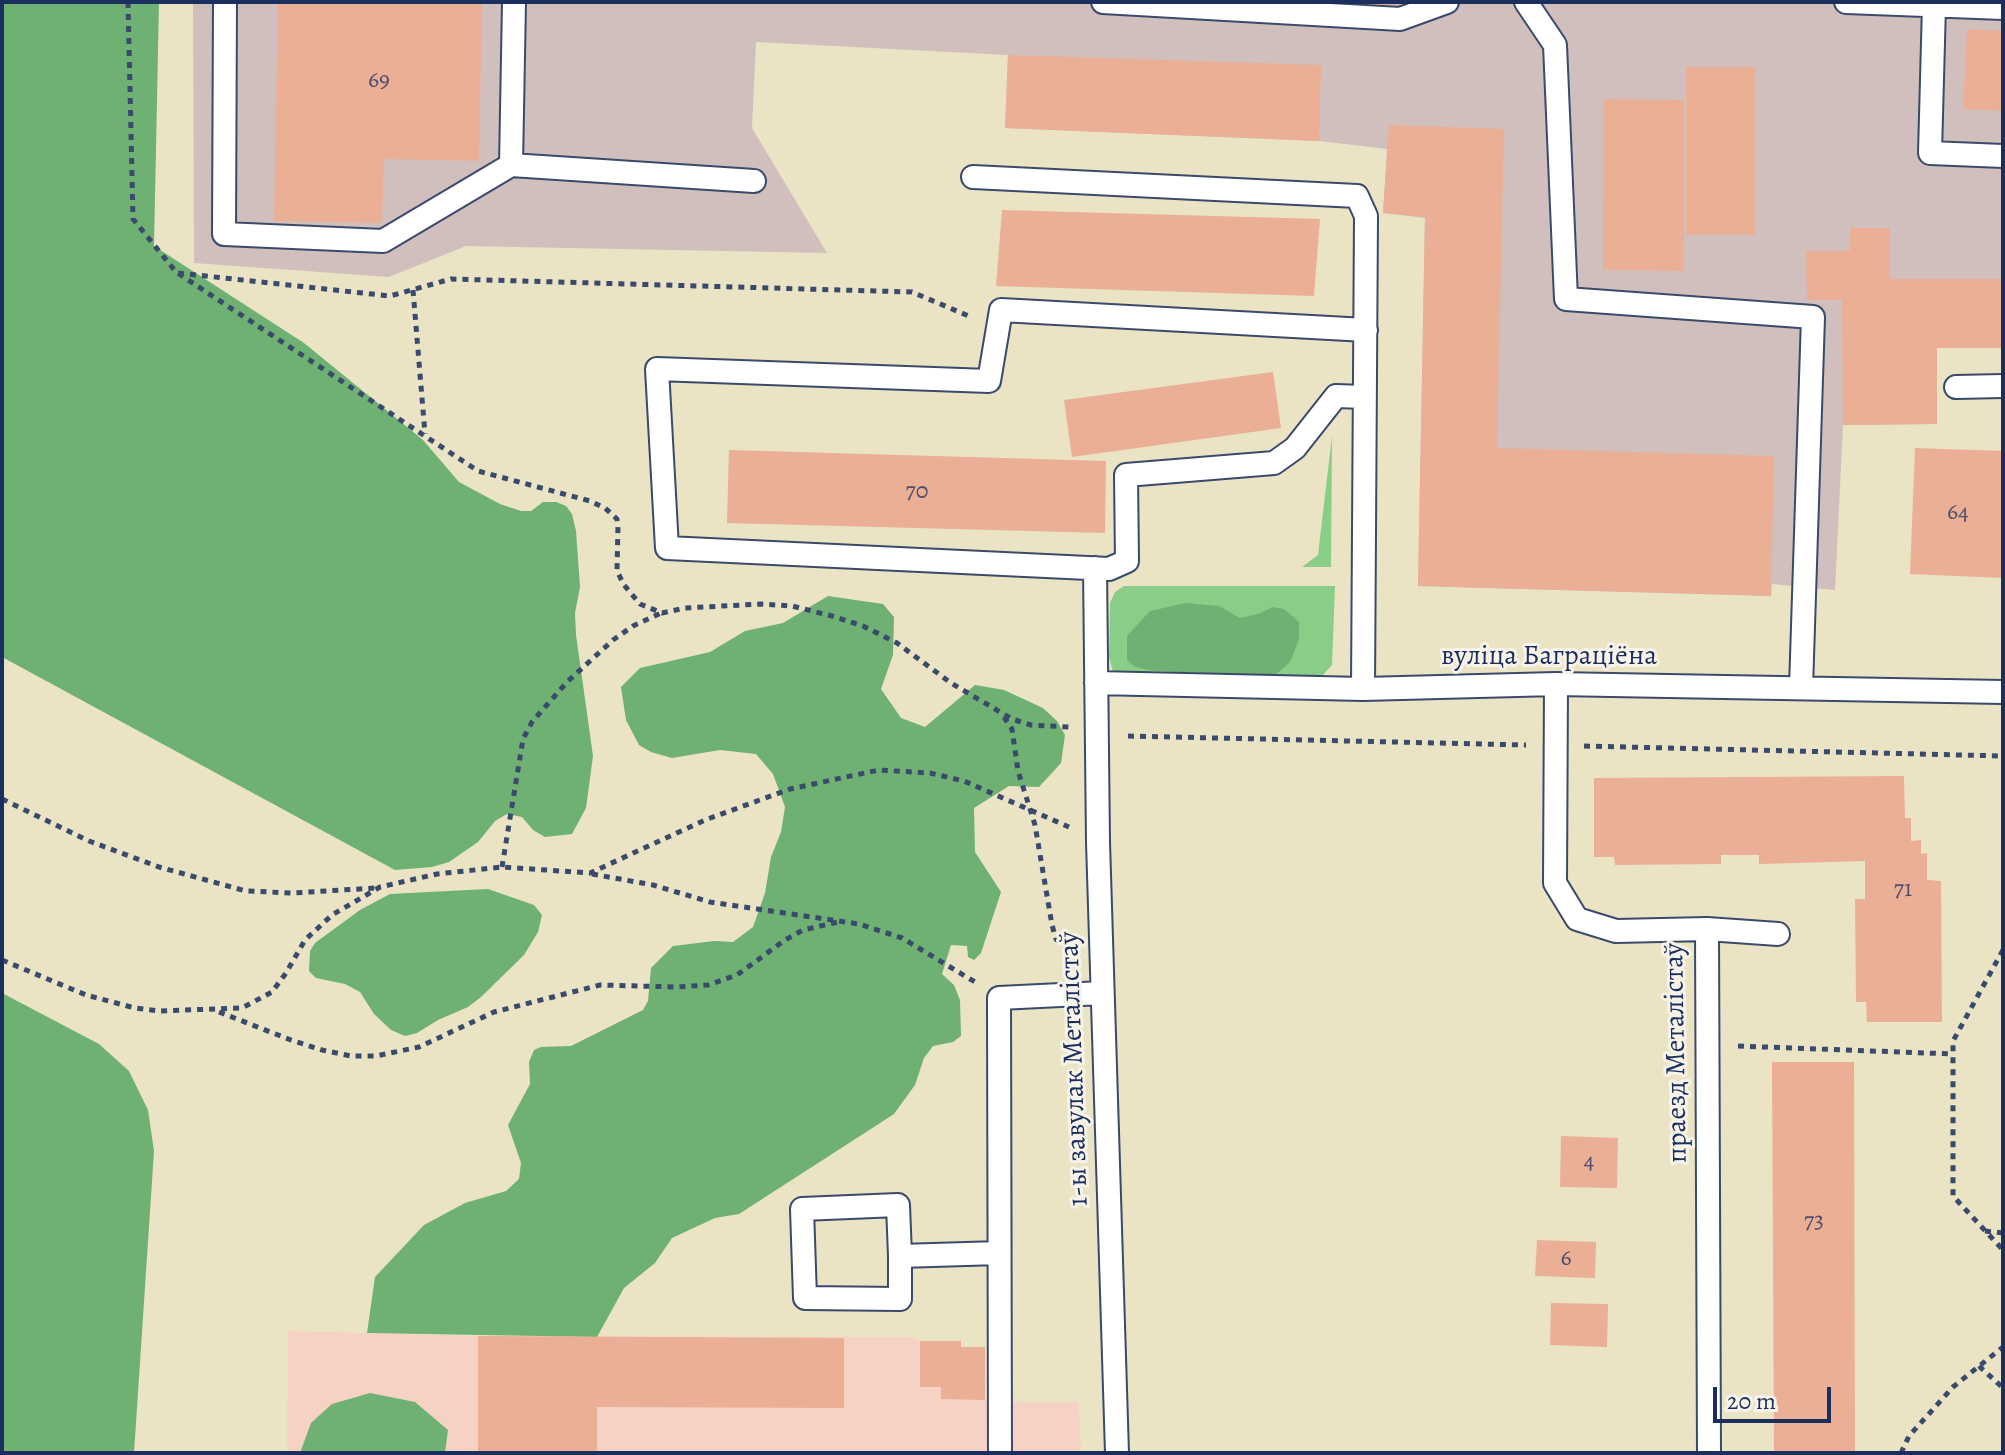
<!DOCTYPE html>
<meta charset="utf-8">
<style>
body{margin:0}
#map{position:relative;width:2005px;height:1455px;overflow:hidden;background:#eae4c4;font-family:Alegreya,serif}
canvas{display:block}
.frame{position:absolute;inset:0;border:4px solid #1b2f5e;pointer-events:none}
.scale{position:absolute;left:1713px;top:1387px;width:118px;height:36px;box-sizing:border-box;border:4px solid #1b2f5e;border-top:0;padding-left:10px;font-size:24px;line-height:28px;white-space:nowrap;color:#1b2f5e;-webkit-text-stroke:6px #f7f3e8;paint-order:stroke}
</style>
<div id="map">
<canvas width="2005" height="1455"></canvas>
<div class="frame"></div>
<div class="scale">20 m</div>
</div>
<script>
const c = document.querySelector('canvas').getContext('2d');
c.lineJoin = 'round';
function fill(path, color) { c.fillStyle = color; c.fill(path, 'evenodd'); }
const shape = rows => new Path2D(rows.map(r => 'M' + r).join(''));
function stroke(path, color, width, dash) { c.strokeStyle = color; c.lineWidth = width; c.lineCap = dash ? 'butt' : 'round'; c.setLineDash(dash || []); c.stroke(path); }
function write(font, color, halo, rows, align = 'center') {
  c.font = font + ' Alegreya,serif'; c.lineWidth = 6; c.setLineDash([]); c.textBaseline = 'middle'; c.strokeStyle = halo; c.fillStyle = color; for (const [text, x, y, turn = 0] of rows) {
    c.save(); c.translate(x, y); c.rotate((+turn || 0) * Math.PI / 180); c.textAlign = isNaN(turn) ? turn : align; if (halo) c.strokeText(text, 0, 0); c.fillText(text, 0, 0); c.restore();
  }
}
const built = shape([
 [288,1331,478,1336,909,1337,920,1341,961,1341,961,1347,985,1347,985,1400,1017,1402,1079,1402,1081,1453,287,1453]
]);
const industrial = shape([
 [193,2,2003,2,2003,348,1937,348,1937,424,1843,425,1835,590,1772,584,1771,596,1418,586,1425,218,1383,213,1387,149,1319,141,1005,128,1008,55,756,42,752,128,827,253,466,246,389,277,194,263]
]);
const green = shape([
 [1332,436,1331,567,1302,567,1318,555],
 [1124,586,1335,586,1332,665,1323,675,1316,677,1154,671,1128,674,1113,672,1109,657,1110,603,1115,592]
]);
const forest = shape([
 [2,2,159,2,154,246,304,343,423,440,459,482,500,504,521,511,531,511,543,502,556,502,566,506,572,514,576,531,580,587,575,613,576,635,593,756,586,808,572,834,545,837,533,830,522,817,507,814,495,821,478,842,449,862,432,867,395,870,2,657],
 [828,596,883,604,894,617,893,655,881,689,901,718,925,727,975,685,1004,690,1043,708,1057,721,1065,735,1061,763,1039,787,1009,786,974,808,975,852,1001,892,981,953,974,960,968,957,967,946,951,945,942,974,954,985,960,1000,961,1036,953,1042,933,1046,924,1058,915,1085,894,1114,739,1214,715,1218,672,1238,655,1263,624,1288,597,1337,367,1333,375,1277,424,1225,465,1203,506,1191,519,1179,521,1163,508,1125,530,1084,529,1062,534,1050,541,1047,571,1046,643,1010,648,1001,651,968,673,946,714,941,733,942,753,927,765,893,771,857,781,832,785,807,773,774,756,754,720,750,672,758,651,752,639,745,626,720,621,687,640,668,710,652,745,631,783,623],
 [1186,603,1219,606,1240,618,1258,614,1273,607,1284,609,1299,622,1299,639,1290,662,1274,676,1154,671,1135,667,1127,660,1127,636,1150,611],
 [488,889,534,905,542,915,538,932,524,955,481,997,468,1007,438,1020,417,1033,405,1036,391,1030,374,1014,360,992,345,984,316,978,309,971,310,951,315,943,360,910,390,894],
 [2,993,99,1044,129,1071,148,1110,154,1151,134,1453,2,1453],
 [370,1393,415,1402,448,1430,445,1453,300,1453,311,1423,332,1404]
]);
const building = shape([
 [278,2,482,2,479,161,384,159,382,223,274,221],
 [1293,2,1399,2,1399,5,1293,9],
 [1967,29,2003,31,2001,111,1963,109],
 [1008,55,1321,65,1319,141,1005,128],
 [1686,67,1755,67,1755,235,1686,235],
 [1604,99,1684,100,1684,271,1603,270],
 [1389,125,1504,129,1497,448,1774,456,1771,596,1418,586,1425,217,1383,213],
 [1002,210,1320,219,1314,296,996,286],
 [1850,228,1890,228,1890,279,2003,279,2003,348,1937,348,1937,424,1843,425,1842,300,1807,300,1806,251,1850,251],
 [1273,372,1281,428,1072,457,1064,400],
 [1915,448,2003,451,2003,578,1910,574],
 [729,450,1106,461,1105,533,727,523],
 [1904,776,1905,818,1911,818,1911,841,1921,840,1921,854,1927,853,1927,880,1941,881,1942,1022,1867,1022,1866,1002,1856,1002,1855,899,1865,899,1865,861,1759,864,1759,855,1721,855,1721,864,1615,865,1614,857,1594,857,1594,778],
 [1772,1062,1854,1062,1855,1453,1774,1453],
 [1561,1136,1618,1138,1617,1188,1560,1187],
 [1537,1240,1596,1242,1595,1278,1535,1276],
 [1551,1303,1608,1304,1607,1347,1550,1345],
 [478,1336,844,1338,844,1408,597,1407,597,1453,478,1452],
 [920,1341,961,1341,961,1347,985,1347,985,1400,941,1399,941,1387,920,1387]
]);
const path = shape([
 [128,2,133,219,176,272,478,471,590,501,605,508,617,519,618,525,617,571,624,585,640,604,662,613,685,608,761,604,792,606,832,616,863,626,897,643,951,683,1012,719,1031,725,1069,727],
 [178,273,390,296,451,279,912,292,971,317],
 [413,290,425,434],
 [1004,717,1012,729,1018,771,1035,825,1052,925,1056,939,1071,952],
 [1128,736,1526,745],
 [1584,746,2003,756],
 [2,799,89,841,159,867,246,891,293,893,375,888],
 [502,867,523,739,532,722,567,682,613,640,633,626,661,613],
 [592,874,653,885,710,902,859,924,902,938,975,982],
 [2003,950,1953,1041,1953,1196,2003,1250],
 [2,960,86,995,135,1008,159,1011,242,1008,272,992,286,973,305,940,332,915,380,887,437,874,502,867,590,873,705,820,790,789,879,770,930,773,964,781,1069,827],
 [219,1012,291,1040,322,1050,351,1056,376,1056,419,1047,494,1012,600,985,676,987,708,985,737,975,785,940,803,930,842,921],
 [1738,1046,1953,1054],
 [1985,1231,2003,1233],
 [1979,1366,2003,1388],
 [1901,1453,1909,1436,1953,1387,2003,1347]
]);
const service = shape([
 [225,2,224,234,383,241,511,165,514,2],
 [1103,2,1400,19,1447,2],
 [1526,2,1555,45,1566,299,1813,317,1801,688],
 [1846,2,2003,8],
 [1934,5,1930,153,2003,156],
 [511,165,754,181],
 [973,177,1357,196,1366,216,1363,689],
 [1956,387,2003,386],
 [1364,397,1336,396,1295,448,1274,463,1126,475,1127,561,1109,569,667,548,657,369,989,381,1001,310,1366,330],
 [1095,568,1098,842,1117,1453],
 [1096,683,1363,689,1556,684,2003,692],
 [1556,684,1555,883,1577,919,1616,931,1707,929,1709,1453],
 [1707,929,1778,934],
 [900,1256,900,1299,805,1298,802,1209,898,1205,900,1256,999,1253],
 [1000,1453,999,998,1102,993]
]);
const numberNames = [
 ["69",379,81],
 ["70",917,492],
 ["64",1958,513],
 ["71",1903,890],
 ["4",1589,1162],
 ["73",1814,1222],
 ["6",1566,1259]
];
const streetNames = [
 ["вуліца Баграціёна",1549,657],
 ["праезд Металістаў",1677,1053,-91],
 ["1-ы завулак Металістаў",1075,1069,-92]
];
fill(built, '#f6d2c4');
fill(industrial, '#d1bfbe');
fill(green, '#8acd86');
fill(forest, '#6fb073');
fill(building, '#eaaf95');
stroke(service, '#3a4a6d', 26);
stroke(path, '#3a4a6d', 5, [6, 6]);
stroke(service, '#fff', 22);
write('24px', '#4f4f6c', null, numberNames);
write('28px', '#1b2f5e', '#f7f3e8', streetNames);
</script>
